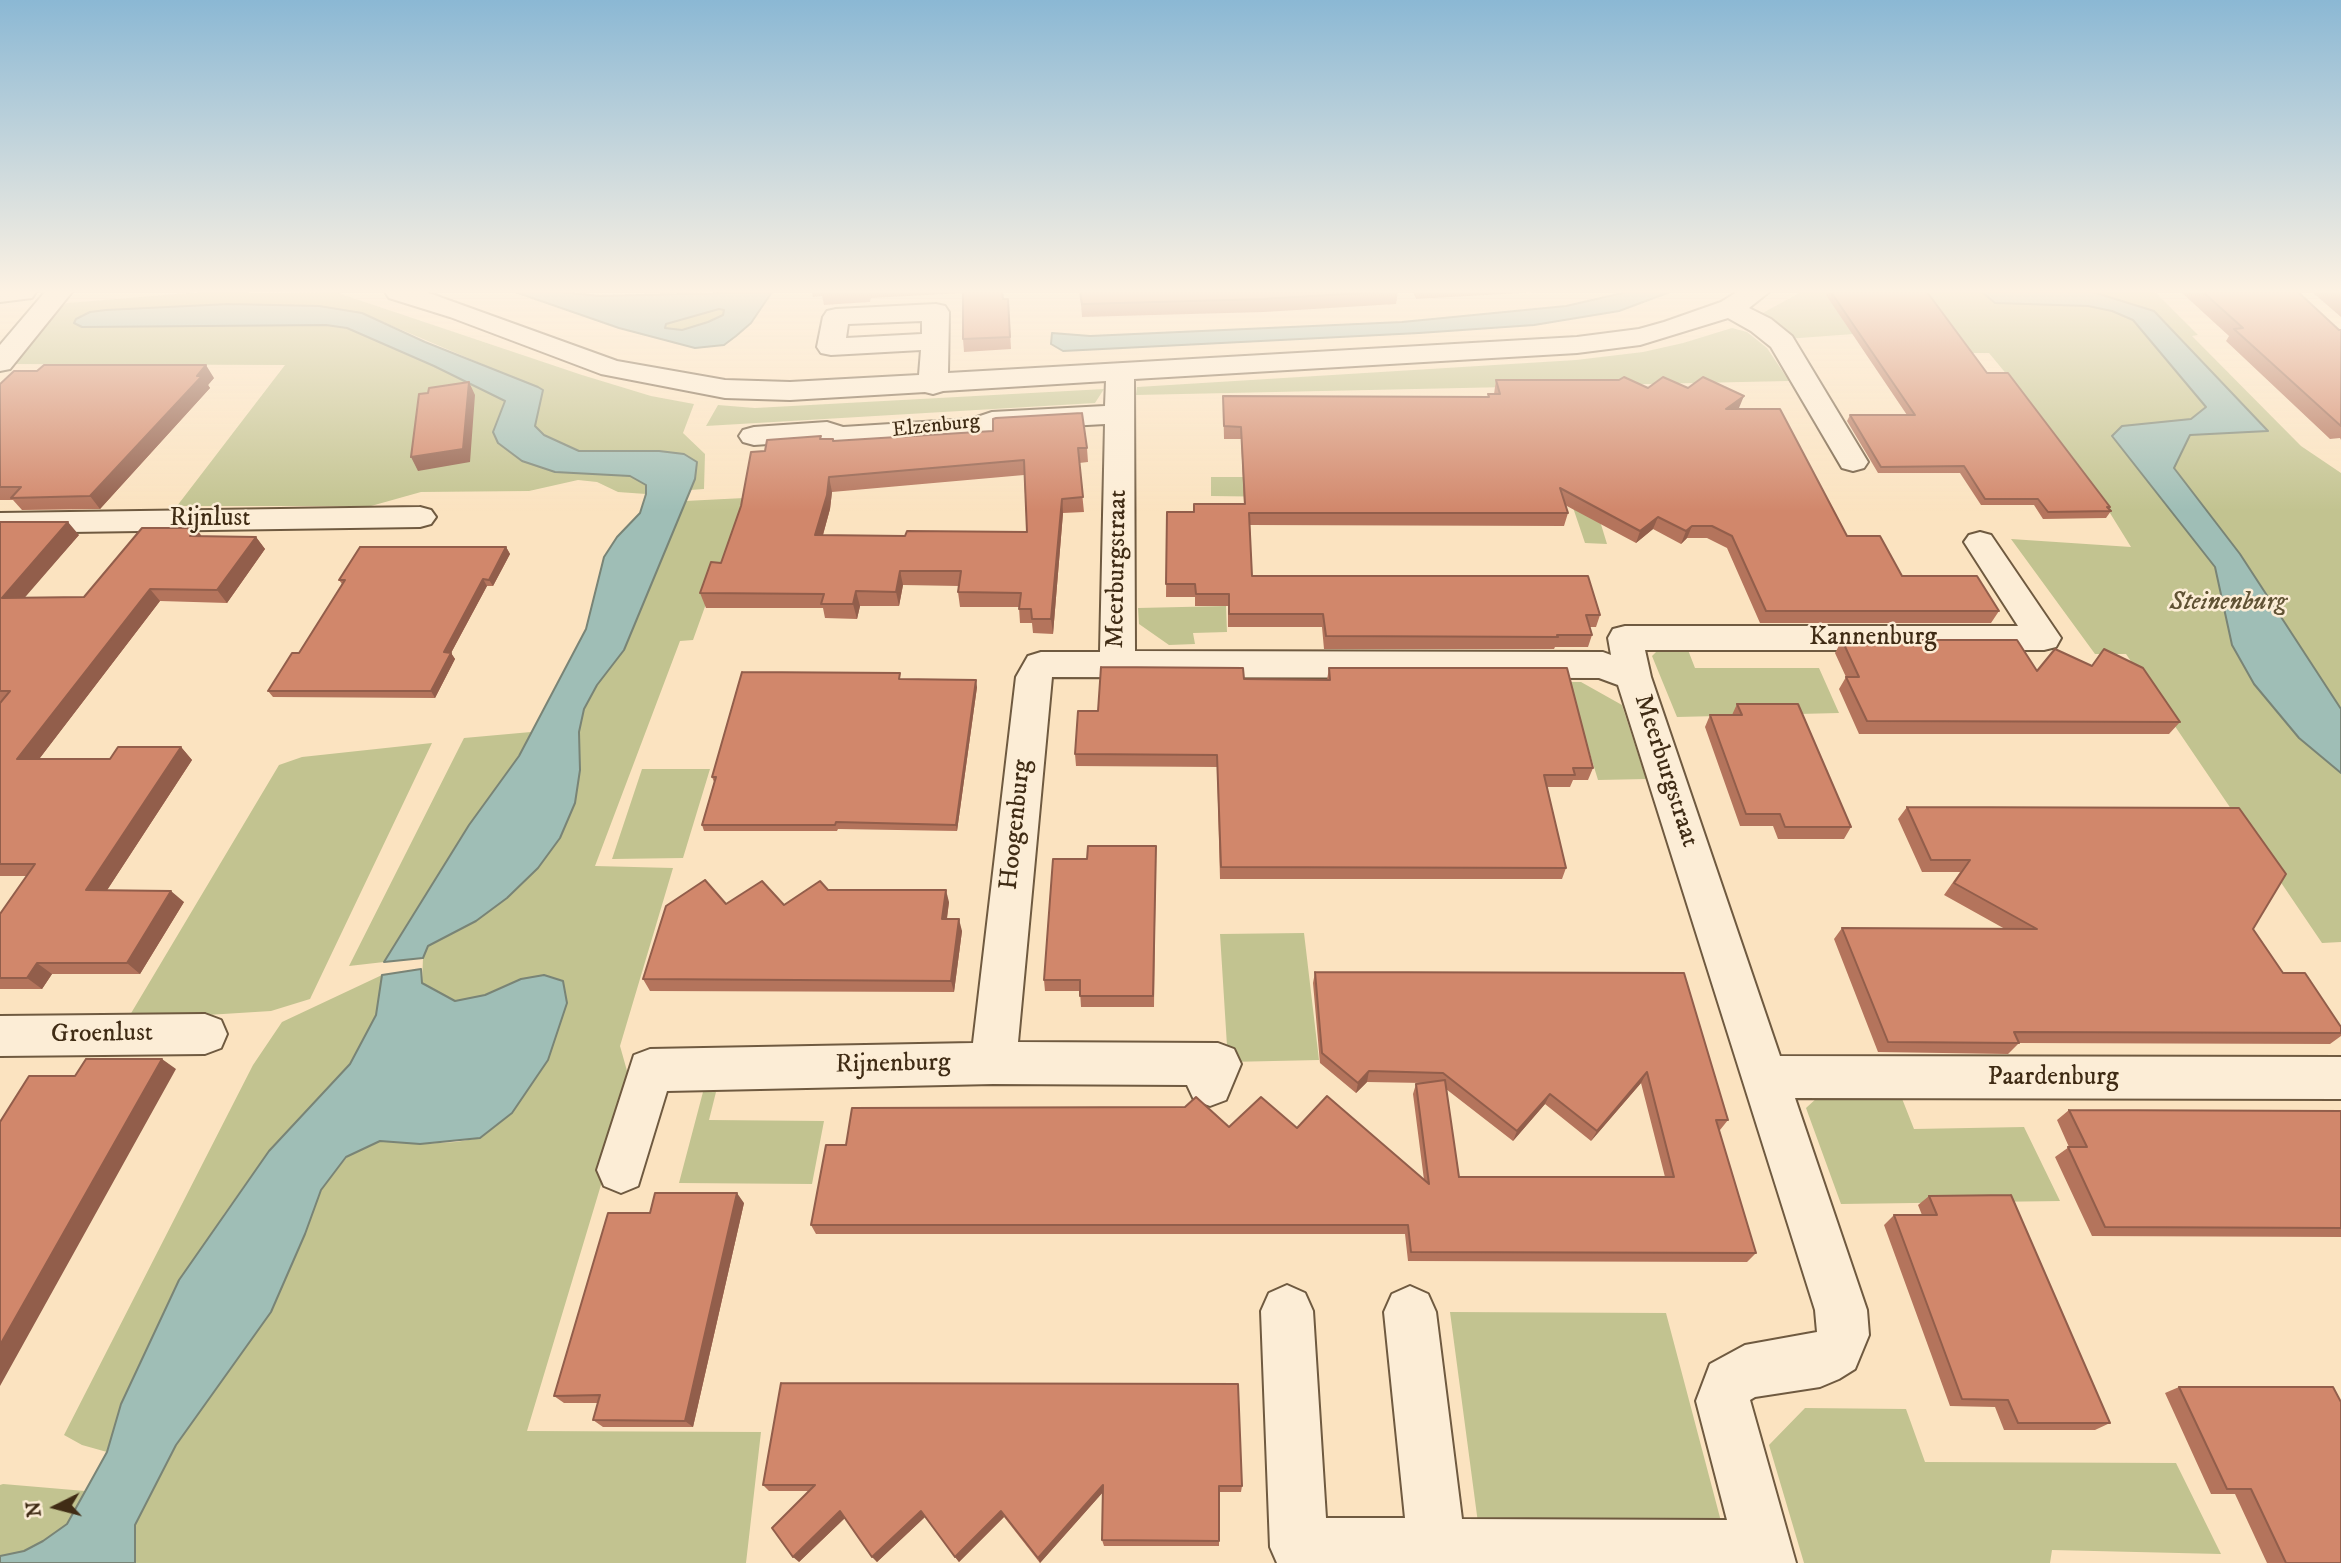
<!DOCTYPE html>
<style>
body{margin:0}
#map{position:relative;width:2341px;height:1563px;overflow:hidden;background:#fbe3c0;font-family:"IM FELL DW Pica",serif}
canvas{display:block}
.north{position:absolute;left:21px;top:1472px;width:70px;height:70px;-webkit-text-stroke:5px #fcedd6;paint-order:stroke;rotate:264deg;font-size:19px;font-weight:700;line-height:28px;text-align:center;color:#402c15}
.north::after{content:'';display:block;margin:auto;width:24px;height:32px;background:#402c15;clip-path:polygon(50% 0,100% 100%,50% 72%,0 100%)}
</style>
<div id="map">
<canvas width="2341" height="1563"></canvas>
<div class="north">N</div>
</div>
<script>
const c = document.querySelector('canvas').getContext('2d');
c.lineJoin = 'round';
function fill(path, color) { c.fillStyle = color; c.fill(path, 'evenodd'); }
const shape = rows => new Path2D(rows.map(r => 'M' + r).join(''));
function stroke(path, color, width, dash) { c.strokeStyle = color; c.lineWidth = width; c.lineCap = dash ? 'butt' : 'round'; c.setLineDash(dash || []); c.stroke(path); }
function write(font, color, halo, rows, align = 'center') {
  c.font = font + ' "IM FELL DW Pica",serif'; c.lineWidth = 5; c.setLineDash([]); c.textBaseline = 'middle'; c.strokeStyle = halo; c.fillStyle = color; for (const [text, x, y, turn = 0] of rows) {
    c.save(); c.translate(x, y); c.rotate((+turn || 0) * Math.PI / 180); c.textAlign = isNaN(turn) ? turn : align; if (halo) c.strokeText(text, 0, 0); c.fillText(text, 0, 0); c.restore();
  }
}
const green = shape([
 [201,292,338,293,582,375,651,396,694,404,683,433,705,454,704,489,690,490,695,479,596,452,580,451,544,435,535,426,543,390,362,313,319,306,229,304,90,312,76,318,74,323,82,327,326,325,347,328,434,366,506,401,493,433,599,473,631,476,646,485,646,494,618,492,597,482,578,480,529,491,421,492,371,506,177,506,285,365,7,364,50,313,67,303],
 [1801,292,2155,292,2198,335,2192,336,2301,446,2341,473,2341,942,2322,943,2126,654,2095,654,2011,539,2131,547,2092,484,2008,376,1989,353,1902,353,1854,334,1786,339,1759,315],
 [719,309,724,310,723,315,708,322,682,330,665,328,665,324],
 [1732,328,1747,332,1767,348,1789,381,1136,395,1137,387,1576,360,1643,352,1683,343],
 [1104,389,1095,403,706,426,718,405,755,408],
 [1211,477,1284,477,1286,497,1211,496],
 [1564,481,1600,521,1607,544,1585,543],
 [744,498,693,640,680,641,595,866,673,868,620,1046,631,1085,527,1431,761,1432,746,1563,135,1563,135,1525,176,1445,271,1312,305,1234,321,1190,347,1157,380,1141,420,1144,456,1142,480,1138,521,979,485,995,454,1001,422,983,423,958,428,946,476,921,507,898,580,770,579,732,584,709,597,685,624,650,685,501],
 [1226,606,1227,632,1193,633,1195,644,1169,645,1139,624,1138,608],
 [1659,649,1688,650,1695,668,1819,668,1839,713,1677,717,1652,656],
 [1568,682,1581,682,1622,705,1646,779,1598,780],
 [531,732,519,756,469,825,384,962,349,966,464,738],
 [432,743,310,999,271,1011,127,1020,279,765,302,757],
 [642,769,710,769,683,858,612,859],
 [1304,933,1319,1060,1228,1062,1220,934],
 [382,975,376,1015,350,1064,269,1151,224,1214,121,1404,107,1452,82,1445,64,1435,253,1065,282,1022],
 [703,1092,716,1092,709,1120,824,1121,812,1184,679,1183],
 [1901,1096,1914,1129,2024,1127,2060,1201,1841,1204,1806,1108,1818,1097],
 [1450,1312,1666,1313,1732,1563,1478,1523],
 [1805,1408,1906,1409,1925,1462,2176,1463,2221,1554,2052,1550,2050,1563,1804,1563,1769,1445],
 [3,1484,85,1491,67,1524,43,1541,24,1551,0,1556,0,1485]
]);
const water = shape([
 [515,292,562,292,599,296,772,292,751,323,736,336,724,345,695,348,619,328,515,292],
 [719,309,724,310,723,315,708,322,682,330,665,328,666,324,719,309],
 [1627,292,1670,292,1619,311,1534,325,1419,333,1063,351,1051,344,1052,333,1090,336,1402,322,1566,306,1627,292],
 [1982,292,2093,292,2154,311,2268,431,2190,435,2174,468,2240,554,2341,709,2341,773,2299,738,2254,684,2232,645,2215,567,2112,436,2122,426,2191,419,2206,407,2133,320,2112,311,2088,306,1995,303,1982,292],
 [229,304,319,306,362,313,425,342,538,387,543,390,535,426,544,435,579,451,659,451,684,454,697,462,695,479,624,650,597,685,584,709,579,732,580,770,575,803,560,838,538,868,507,898,476,921,428,946,423,958,384,962,469,825,519,756,586,629,604,557,617,537,640,513,646,494,646,485,630,476,555,472,522,461,498,443,493,432,505,401,434,366,347,328,326,325,82,327,74,323,76,319,90,312,106,310,229,304],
 [421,969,422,983,455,1001,485,995,521,979,544,975,563,981,567,1003,548,1060,512,1113,480,1138,420,1144,380,1141,346,1157,321,1190,305,1234,271,1312,176,1445,135,1525,135,1563,0,1563,0,1556,24,1551,43,1541,67,1524,107,1452,121,1404,179,1280,269,1151,350,1064,376,1015,382,975,421,969]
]);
const minor = shape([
 [0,292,36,292,32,298,0,302,0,292],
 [45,292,72,292,10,369,0,371,0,345,45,292],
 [385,292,426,292,617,361,725,380,790,382,919,375,921,350,831,355,821,353,817,347,823,317,827,311,836,309,936,304,945,306,949,312,948,373,1577,337,1639,329,1664,322,1721,302,1737,292,1769,292,1749,308,1771,319,1792,336,1868,462,1864,468,1853,471,1842,468,1771,347,1751,331,1728,318,1640,345,1577,353,1134,379,1135,651,1603,652,1611,655,1608,638,1613,629,1625,626,2018,626,1964,542,1969,535,1980,532,1991,535,2061,638,2056,647,2044,650,1645,650,1651,677,1780,1056,2341,1057,2341,1099,1795,1098,1867,1310,1869,1335,1855,1369,1839,1379,1820,1387,1755,1397,1750,1400,1796,1563,1277,1563,1270,1547,1261,1311,1269,1293,1287,1285,1305,1293,1313,1311,1326,1518,1405,1518,1384,1312,1392,1294,1410,1286,1428,1294,1436,1312,1462,1519,1727,1520,1696,1401,1710,1364,1745,1345,1817,1332,1815,1310,1618,685,1599,678,1052,677,1018,1042,1218,1043,1234,1049,1241,1064,1226,1100,1210,1106,1194,1100,1187,1085,993,1084,667,1091,638,1186,621,1193,604,1186,597,1170,634,1055,650,1049,973,1043,1016,677,1028,656,1041,652,1100,652,1105,424,997,430,976,437,840,445,824,440,754,445,743,442,739,436,743,430,754,427,827,422,843,427,971,419,992,412,1105,406,1106,381,943,391,933,394,925,392,790,400,725,398,601,374,450,317,389,298,385,292],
 [922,321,922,334,846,338,848,324,922,321],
 [420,507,431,510,436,517,431,524,420,527,0,533,0,513,420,507],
 [205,1014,221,1020,227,1034,221,1048,205,1054,0,1056,0,1016,205,1014]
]);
const wall = shape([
 [812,292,1003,292,1003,299,1009,312,1011,349,964,352,963,339,963,293,871,298,870,302,824,305,822,296,813,297],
 [1080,292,1398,292,1396,304,1264,312,1082,317],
 [1413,292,1537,292,1416,299],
 [1827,292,1927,292,1987,373,2110,507,2109,509,2111,511,2106,518,2043,519,2034,505,1981,505,1960,473,1878,473,1847,421,1850,415,1907,415,1826,295],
 [2181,292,2298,292,2339,330,2341,330,2341,440,2340,438,2330,439,2226,341,2229,336],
 [2312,292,2341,292,2341,317],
 [214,378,208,385,210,388,100,509,22,510,13,500,0,500,0,384],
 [1496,380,1648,388,1688,388,1739,408,1737,409,1847,536,1902,576,1999,611,1991,623,1760,623,1727,548,1707,538,1687,538,1681,544,1653,529,1636,543,1565,505,1568,513,1564,526,1250,525,1252,576,1600,615,1596,627,1590,627,1592,635,1588,647,1555,647,1554,649,1324,649,1322,627,1228,627,1228,606,1195,606,1195,597,1166,597,1167,512,1194,512,1244,504,1241,439,1224,439,1223,396,1488,397,1488,394,1494,394],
 [821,436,821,439,833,439,834,441,1087,448,1088,462,1079,463,1084,512,1063,513,1053,634,1033,633,1032,623,1020,623,1019,607,960,607,958,592,959,586,903,585,899,606,860,606,857,619,825,618,823,608,706,608,700,593,721,563,765,451],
 [1024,475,1027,532,905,536,823,535,830,509,832,492],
 [0,522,79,535,24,597,84,597,202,536,256,537,265,549,227,603,160,601,39,759,110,759,181,747,192,760,107,890,184,902,140,974,52,974,42,989,0,989,0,914,27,876,0,876],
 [506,547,510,554,493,586,487,586,451,653,455,659,435,698,273,697,268,691,299,653,342,584,339,580],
 [1842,640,2037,671,2092,666,2104,649,2180,722,2169,734,1859,734,1839,689,1846,677,1835,653],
 [1329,668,1593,768,1588,780,1573,780,1570,787,1547,787,1566,868,1562,879,1220,879,1217,767,1076,766,1075,754,1098,711,1244,679,1327,680],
 [901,679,977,687,957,831,838,829,837,831,704,831,702,825,714,782,712,777],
 [1737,704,1851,827,1844,839,1778,839,1773,826,1740,826,1705,727,1710,715,1732,715],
 [1907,807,2253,929,2283,973,2341,1027,2341,1036,2330,1044,2019,1043,2008,1054,1878,1052,1834,939,1842,928,2005,929,1944,895,1960,872,1922,872,1898,819],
 [1156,846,1154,1007,1081,1007,1080,991,1045,991,1044,980,1087,859],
 [828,890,949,902,947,919,962,931,954,992,650,991,643,979,726,904,784,905],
 [1315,972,1684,973,1728,1120,1720,1130,1719,1130,1756,1253,1747,1262,1408,1261,1405,1234,816,1234,811,1225,846,1145,1229,1127,1297,1128,1424,1180,1413,1094,1416,1084,1424,1083,1367,1082,1356,1093,1320,1063,1313,983],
 [1641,1083,1665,1177,1459,1177,1446,1089,1513,1141,1545,1104,1591,1141],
 [2069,1110,2341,1111,2341,1237,2092,1236,2055,1157,2069,1147,2057,1120],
 [1929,1196,2110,1423,2095,1430,2004,1430,1995,1407,1950,1406,1884,1225,1894,1215,1922,1215,1918,1205],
 [744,1203,693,1427,603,1427,593,1420,598,1403,564,1403,554,1396,650,1213],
 [2179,1387,2341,1563,2267,1563,2235,1494,2211,1494,2165,1393],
 [763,1485,1242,1486,1241,1492,1219,1492,1219,1546,1104,1546,1102,1540,1103,1492,1040,1563,1004,1517,959,1562,925,1517,877,1562,845,1518,799,1562,809,1491,769,1491]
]);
const shadedWall = shape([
 [206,365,214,378,208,385,210,388,100,509,90,496],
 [469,382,475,395,470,462,418,471,411,457],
 [1744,396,1739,408,1722,422,1726,409],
 [829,477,832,492,830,509,819,549,815,535],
 [1062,499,1063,513,1053,634,1051,619],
 [1658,517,1653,529,1636,543,1640,531],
 [68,522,79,535,14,610,2,598],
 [1692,526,1687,538,1681,544,1686,531],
 [196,528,205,541,190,536],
 [256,537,265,549,227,603,217,590],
 [506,547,510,554,493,586,489,580],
 [900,571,903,585,899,606,896,592],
 [483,579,487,586,451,653,455,659,435,698,431,691,444,652],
 [150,589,160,601,30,771,17,759],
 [856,591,860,606,857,619,853,604],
 [976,680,977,687,957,831,956,825],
 [181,747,192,760,100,901,86,890],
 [946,890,949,902,945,931,942,919],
 [171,891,184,902,140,974,127,963],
 [959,919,962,931,954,992,951,981],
 [37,963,52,974,42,989,27,978],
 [162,1059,176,1069,0,1386,0,1345],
 [1369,1071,1367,1082,1356,1093,1358,1083],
 [1647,1072,1641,1083,1591,1141,1597,1131],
 [1550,1094,1545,1104,1513,1141,1517,1131],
 [737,1193,744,1203,693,1427,685,1421],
 [1103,1485,1104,1491,1040,1563,1038,1558],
 [840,1511,846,1517,799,1562,793,1557],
 [921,1511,925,1517,877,1562,872,1557],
 [1001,1511,1004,1517,959,1562,955,1557]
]);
const building = shape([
 [963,292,1002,292,1003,299,1008,299,1010,337,963,339,963,292],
 [1080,292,1377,292,1264,299,1082,304,1080,292],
 [1831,292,1927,292,1987,373,2008,373,2110,507,2107,507,2111,511,2048,512,2038,499,1985,499,1964,466,1881,467,1850,415,1915,415,1831,292],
 [2203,292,2298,292,2339,330,2341,330,2341,426,2234,329,2243,328,2203,292],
 [44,365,206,365,197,376,202,376,90,496,11,498,21,487,0,487,0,384,14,371,37,371,44,365],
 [1624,377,1648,388,1663,377,1688,388,1703,377,1744,396,1726,409,1780,409,1847,536,1880,536,1902,576,1977,576,1999,611,1766,611,1732,536,1712,526,1692,526,1686,531,1658,517,1640,531,1560,488,1568,513,1249,513,1252,576,1588,576,1600,615,1586,615,1592,635,1557,635,1558,637,1326,636,1323,614,1229,614,1229,594,1196,594,1195,584,1166,584,1167,512,1194,512,1194,504,1245,504,1241,427,1224,426,1223,396,1489,397,1488,394,1500,394,1496,380,1619,380,1624,377],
 [469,382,463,449,411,457,419,394,428,393,429,388,469,382],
 [1082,413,1087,448,1078,448,1083,497,1062,499,1051,619,1032,619,1031,609,1019,609,1021,593,958,592,961,571,900,571,896,592,856,591,853,604,821,604,824,594,700,593,711,562,721,563,741,506,751,452,765,451,767,440,821,436,820,439,833,439,833,441,993,431,993,419,996,418,1082,413],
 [1024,460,1027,532,907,531,905,536,815,535,827,495,829,477,1024,460],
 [0,522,68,522,2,598,84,597,142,528,196,528,190,536,256,537,217,590,150,589,17,759,110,759,118,747,181,747,86,890,171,891,127,963,37,963,27,978,0,978,0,914,35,864,0,864,0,703,10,691,0,691,0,522],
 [360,547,506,547,489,580,483,579,444,652,451,653,431,691,268,691,292,653,299,653,345,580,339,580,360,547],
 [1842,640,2017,640,2037,671,2055,649,2092,666,2104,649,2143,668,2180,722,1867,721,1846,677,1859,677,1842,640],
 [1101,667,1243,668,1244,679,1330,680,1329,668,1567,668,1593,768,1573,768,1575,775,1544,775,1566,868,1221,867,1217,755,1075,754,1078,711,1098,711,1101,667],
 [742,672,900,673,899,679,976,680,956,825,836,822,835,825,702,825,716,777,712,777,742,672],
 [1737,704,1798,704,1851,827,1785,827,1780,814,1746,814,1710,715,1742,715,1737,704],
 [1907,807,2239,808,2286,874,2253,929,2283,973,2305,973,2341,1027,2341,1033,2014,1032,2019,1043,1888,1042,1842,928,2037,929,1954,883,1970,860,1931,860,1907,807],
 [1088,846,1156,846,1153,996,1080,996,1080,980,1044,980,1053,859,1087,859,1088,846],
 [705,880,726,904,762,881,784,905,820,881,828,890,946,890,942,919,959,919,951,981,643,979,666,906,705,880],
 [1315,972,1684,973,1728,1120,1716,1120,1756,1253,1411,1252,1408,1225,811,1225,826,1145,846,1145,852,1108,1185,1107,1196,1097,1229,1127,1261,1097,1297,1128,1327,1096,1429,1184,1416,1084,1445,1080,1459,1177,1674,1177,1647,1072,1597,1131,1550,1094,1517,1131,1443,1073,1369,1071,1358,1083,1322,1053,1315,972],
 [86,1059,162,1059,0,1345,0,1122,29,1076,75,1076,86,1059],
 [2069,1110,2341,1111,2341,1228,2105,1227,2068,1147,2087,1147,2069,1110],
 [655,1193,737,1193,685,1421,593,1420,600,1395,554,1396,608,1213,650,1213,655,1193],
 [2011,1195,2110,1423,2018,1423,2008,1400,1962,1399,1894,1215,1937,1215,1929,1196,2011,1195],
 [781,1383,1238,1384,1242,1486,1219,1486,1219,1541,1102,1540,1103,1485,1038,1558,1001,1511,955,1557,921,1511,872,1557,840,1511,793,1557,772,1528,815,1485,763,1485,781,1383],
 [2179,1387,2333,1387,2341,1402,2341,1563,2286,1563,2251,1489,2227,1489,2179,1387]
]);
const farStreetnames = [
 ["Elzenburg",936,427,-6]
];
const streetNames = [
 ["Rijnlust",210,520],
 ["Meerburgstraat",1118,569,-89],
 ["Kannenburg",1873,639],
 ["Meerburgstraat",1665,771,72],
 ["Hoogenburg",1017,825,-84],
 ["Groenlust",102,1035,-1],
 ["Rijnenburg",893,1065,-1],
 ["Paardenburg",2053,1079]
];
const parkNames = [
 ["Steinenburg",2228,604]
];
fill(green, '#c2c390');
fill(water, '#9fbeb6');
stroke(water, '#798476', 2);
stroke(minor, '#6f5a40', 4);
fill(minor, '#fcedd6');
fill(wall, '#b4745c');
fill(shadedWall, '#925e4b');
fill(building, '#d1876b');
stroke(building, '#925e4b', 2);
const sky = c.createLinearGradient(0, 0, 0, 511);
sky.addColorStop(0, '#8bb8d4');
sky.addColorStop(0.57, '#fdf2e3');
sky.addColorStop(1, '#fdf2e300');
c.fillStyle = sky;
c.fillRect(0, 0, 2341, 511);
write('21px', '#402c15', '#fcedd6', farStreetnames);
write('26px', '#402c15', '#fcedd6', streetNames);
write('italic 26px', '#605234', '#fcedd6', parkNames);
</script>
